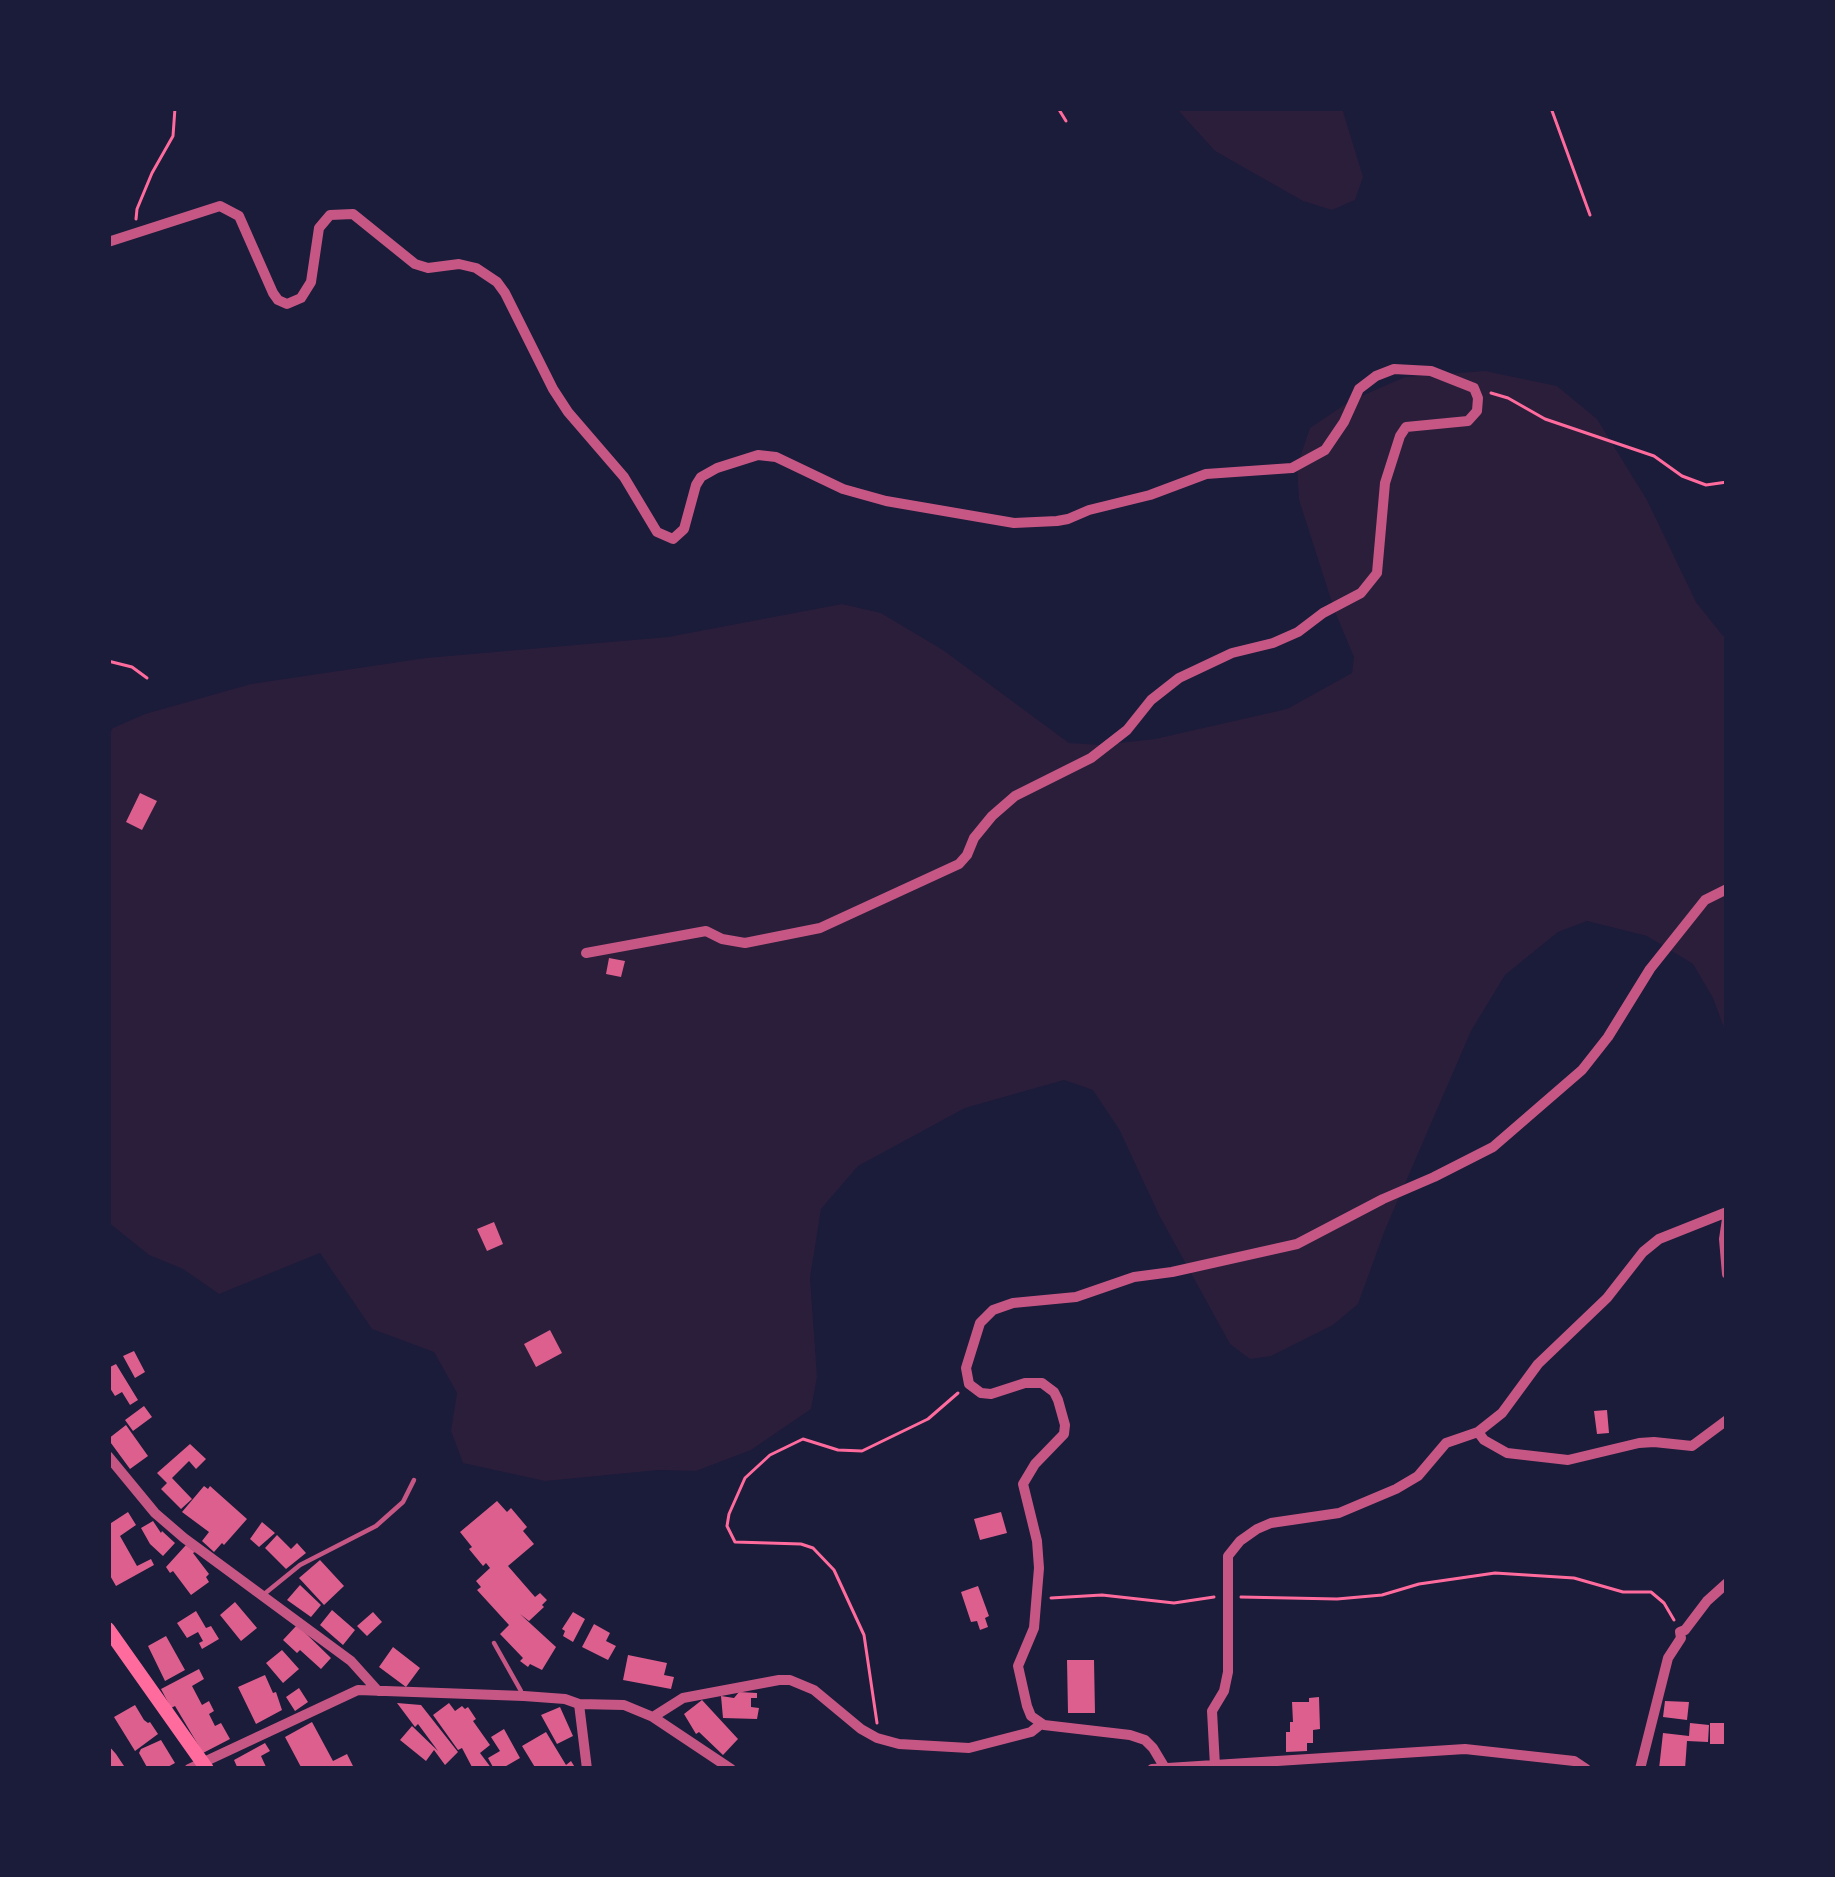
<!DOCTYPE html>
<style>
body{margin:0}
#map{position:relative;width:1835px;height:1877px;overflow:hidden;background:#1b1b3a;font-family:Signika,sans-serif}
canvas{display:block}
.frame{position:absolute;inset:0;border:111px solid #1b1b3a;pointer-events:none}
</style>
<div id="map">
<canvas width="1835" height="1877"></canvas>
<div class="frame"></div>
</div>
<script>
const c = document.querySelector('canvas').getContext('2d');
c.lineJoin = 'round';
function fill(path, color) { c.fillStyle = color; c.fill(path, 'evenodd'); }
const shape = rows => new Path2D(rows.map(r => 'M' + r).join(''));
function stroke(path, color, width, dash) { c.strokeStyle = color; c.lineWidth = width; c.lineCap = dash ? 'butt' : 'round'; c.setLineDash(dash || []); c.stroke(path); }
const green = shape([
 [1176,108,1342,108,1363,177,1355,200,1332,210,1303,201,1215,151],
 [1485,371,1557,386,1597,419,1647,500,1696,602,1723,636,1727,636,1727,1081,1725,1030,1713,998,1693,964,1647,936,1587,921,1558,932,1505,975,1471,1031,1385,1230,1358,1304,1333,1325,1271,1356,1250,1359,1230,1344,1159,1215,1119,1129,1093,1090,1064,1080,965,1108,858,1166,821,1209,810,1278,817,1377,811,1409,751,1450,696,1471,659,1470,545,1481,463,1463,451,1431,457,1393,434,1352,372,1329,320,1253,219,1294,183,1269,149,1255,108,1222,108,736,113,728,145,714,251,684,426,658,668,637,842,604,881,613,943,650,1069,743,1101,745,1155,739,1287,709,1352,673,1354,657,1335,612,1299,500,1297,466,1310,428,1350,401,1405,377]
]);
const building = shape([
 [140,793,157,801,142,830,126,822],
 [609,958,625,961,621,977,606,974],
 [494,1222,503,1244,487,1251,477,1229],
 [550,1330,562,1353,536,1367,524,1344],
 [134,1351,145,1372,135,1378,123,1356],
 [116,1364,138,1400,130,1405,122,1392,115,1396,108,1385,108,1368],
 [144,1406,152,1417,133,1431,125,1420],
 [1607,1410,1609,1433,1597,1434,1594,1411],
 [126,1425,148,1456,130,1469,108,1439],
 [190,1444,206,1459,196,1469,189,1461,172,1478,192,1499,181,1509,161,1489,167,1483,157,1473],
 [204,1486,208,1489,210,1486,247,1519,224,1545,222,1543,214,1552,202,1541,209,1532,182,1512],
 [497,1501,507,1512,511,1508,527,1527,523,1531,534,1544,508,1566,535,1597,540,1593,547,1600,542,1605,544,1607,529,1621,520,1614,556,1647,542,1670,530,1664,528,1667,520,1661,523,1658,500,1634,509,1625,477,1590,481,1587,476,1581,490,1568,486,1563,483,1566,469,1549,472,1547,460,1532],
 [128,1512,136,1525,120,1536,137,1566,151,1559,154,1565,116,1586,108,1572,108,1525],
 [1001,1512,1007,1533,980,1540,974,1519],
 [153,1521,161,1533,162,1531,175,1543,163,1556,150,1544,141,1528],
 [262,1522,275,1533,259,1547,250,1539],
 [277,1535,291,1549,297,1543,306,1553,286,1569,265,1548],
 [186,1545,195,1552,193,1553,209,1574,206,1577,209,1582,191,1595,173,1571,170,1573,166,1567],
 [320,1560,344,1586,324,1605,299,1578],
 [300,1585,321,1605,311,1617,287,1600],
 [978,1586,989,1616,985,1618,988,1627,980,1630,977,1621,971,1622,961,1592],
 [235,1602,257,1628,241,1641,220,1615],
 [332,1610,355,1630,343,1645,320,1625],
 [196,1611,206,1628,211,1626,219,1639,202,1649,199,1643,203,1641,198,1632,187,1638,177,1623],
 [373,1612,382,1622,367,1636,357,1626],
 [573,1612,585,1619,573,1642,563,1636,565,1631,562,1629],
 [594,1624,610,1633,606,1641,616,1646,608,1660,582,1647],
 [297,1625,331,1658,321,1669,300,1650,297,1653,283,1640],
 [166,1636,185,1670,165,1681,148,1646],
 [393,1647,420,1668,406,1687,379,1667],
 [282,1650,299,1669,283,1683,266,1663],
 [628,1655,667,1663,664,1675,674,1677,671,1689,623,1680],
 [1067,1660,1094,1660,1095,1713,1068,1713],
 [199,1669,204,1679,192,1686,202,1705,209,1701,214,1711,209,1714,215,1726,221,1723,230,1739,203,1753,175,1706,171,1708,161,1689],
 [265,1675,273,1693,276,1692,282,1710,256,1724,238,1687],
 [299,1688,308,1702,295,1711,286,1697],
 [739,1692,757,1693,757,1698,751,1698,751,1707,759,1708,757,1719,723,1718,721,1696,734,1698],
 [1319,1697,1320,1729,1313,1730,1313,1743,1307,1743,1307,1751,1286,1752,1286,1732,1290,1732,1290,1722,1293,1722,1292,1702,1309,1702,1309,1698],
 [702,1700,738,1739,723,1755,699,1732,696,1734,684,1714],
 [1665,1701,1689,1702,1687,1720,1663,1717],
 [397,1703,421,1705,458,1752,445,1765,434,1750,426,1761,400,1740,412,1726,438,1751,418,1724,415,1727],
 [449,1703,455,1711,462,1706,465,1709,468,1707,476,1719,473,1721,490,1745,480,1753,492,1769,473,1769,462,1748,458,1750,433,1715],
 [135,1705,144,1720,148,1723,150,1722,158,1734,135,1751,114,1717],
 [560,1707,573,1736,557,1744,541,1715],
 [312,1722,333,1761,347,1754,353,1766,348,1769,302,1769,285,1737],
 [1690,1723,1709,1725,1708,1742,1687,1741,1685,1769,1659,1769,1663,1733,1689,1736],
 [1710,1723,1727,1723,1727,1744,1710,1744],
 [504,1729,520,1758,501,1769,494,1769,488,1758,500,1751,491,1737],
 [546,1732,566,1765,571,1761,576,1769,536,1769,522,1746],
 [161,1740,175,1763,164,1769,148,1769,139,1753,141,1749],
 [265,1743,270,1751,261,1756,266,1767,238,1769,234,1760],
 [108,1745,116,1754,126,1769,108,1769]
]);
const path = shape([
 [1058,108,1066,121],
 [1551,108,1590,215],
 [136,219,137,209,152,173,173,136,175,108],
 [1491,393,1508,398,1545,419,1654,456,1682,476,1706,485,1727,482],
 [108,661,132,667,147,678],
 [1241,1597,1337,1599,1382,1595,1419,1584,1495,1573,1574,1578,1623,1592,1651,1592,1664,1603,1674,1620],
 [1051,1598,1102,1595,1174,1603,1214,1597],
 [877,1723,864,1635,834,1570,813,1548,801,1544,735,1542,727,1526,729,1514,745,1478,770,1455,803,1439,838,1450,862,1451,928,1419,958,1393]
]);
const service = shape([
 [263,1595,300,1565,376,1526,403,1502,414,1480],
 [494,1643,521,1691]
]);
const minor = shape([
 [108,242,220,206,239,216,273,293,278,300,287,304,301,298,311,282,319,228,330,215,353,214,415,264,428,268,459,264,476,268,497,282,505,293,553,389,568,412,624,477,657,532,673,539,684,529,696,485,701,477,717,468,758,455,776,457,843,489,886,501,1014,523,1057,521,1068,519,1089,510,1150,495,1206,474,1292,468,1325,450,1344,422,1359,389,1376,376,1394,369,1431,371,1474,388,1478,398,1477,411,1468,421,1406,427,1400,436,1385,483,1377,573,1361,593,1323,613,1298,632,1273,643,1232,653,1179,678,1151,700,1127,730,1091,758,1015,796,992,816,974,838,967,855,959,864,820,928,745,943,722,939,706,931,586,953],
 [1727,1219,1724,1239,1727,1274],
 [1478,1432,1484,1440,1507,1453,1568,1460,1639,1443,1654,1442,1692,1446,1727,1420],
 [108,1456,155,1513,184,1538,351,1661,378,1691],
 [579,1704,587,1769],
 [653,1717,683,1698,779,1680,790,1680,814,1690,861,1729,877,1738,899,1744,969,1748,1031,1732,1041,1724],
 [1215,1766,1212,1711,1224,1691,1228,1672,1228,1556,1240,1541,1257,1529,1271,1523,1339,1513,1396,1489,1418,1476,1446,1443,1478,1432,1502,1413,1538,1364,1607,1298,1643,1252,1659,1239,1727,1212],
 [1165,1768,1153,1748,1145,1740,1130,1735,1044,1725,1031,1716,1027,1706,1018,1666,1034,1628,1039,1568,1037,1541,1023,1484,1035,1464,1064,1434,1065,1425,1058,1400,1054,1392,1042,1383,1025,1383,991,1394,981,1393,969,1384,966,1368,980,1323,993,1310,1013,1303,1076,1297,1134,1277,1172,1272,1297,1244,1383,1199,1434,1177,1493,1147,1582,1070,1608,1037,1650,969,1705,900,1727,889],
 [189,1769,358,1690,524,1696,565,1699,579,1704,624,1705,653,1717,731,1769],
 [1152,1769,1465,1749,1574,1761,1586,1769],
 [1640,1769,1668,1658,1681,1638,1680,1632,1685,1630,1707,1601,1727,1583]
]);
const secondary = shape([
 [108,1629,207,1769]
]);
fill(green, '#2a1e3b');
fill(building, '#dd5f8e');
stroke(path, '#ff6b9d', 3);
stroke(service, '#c65784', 4.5);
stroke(minor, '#c65784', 10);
stroke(secondary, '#ff6b9d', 14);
</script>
